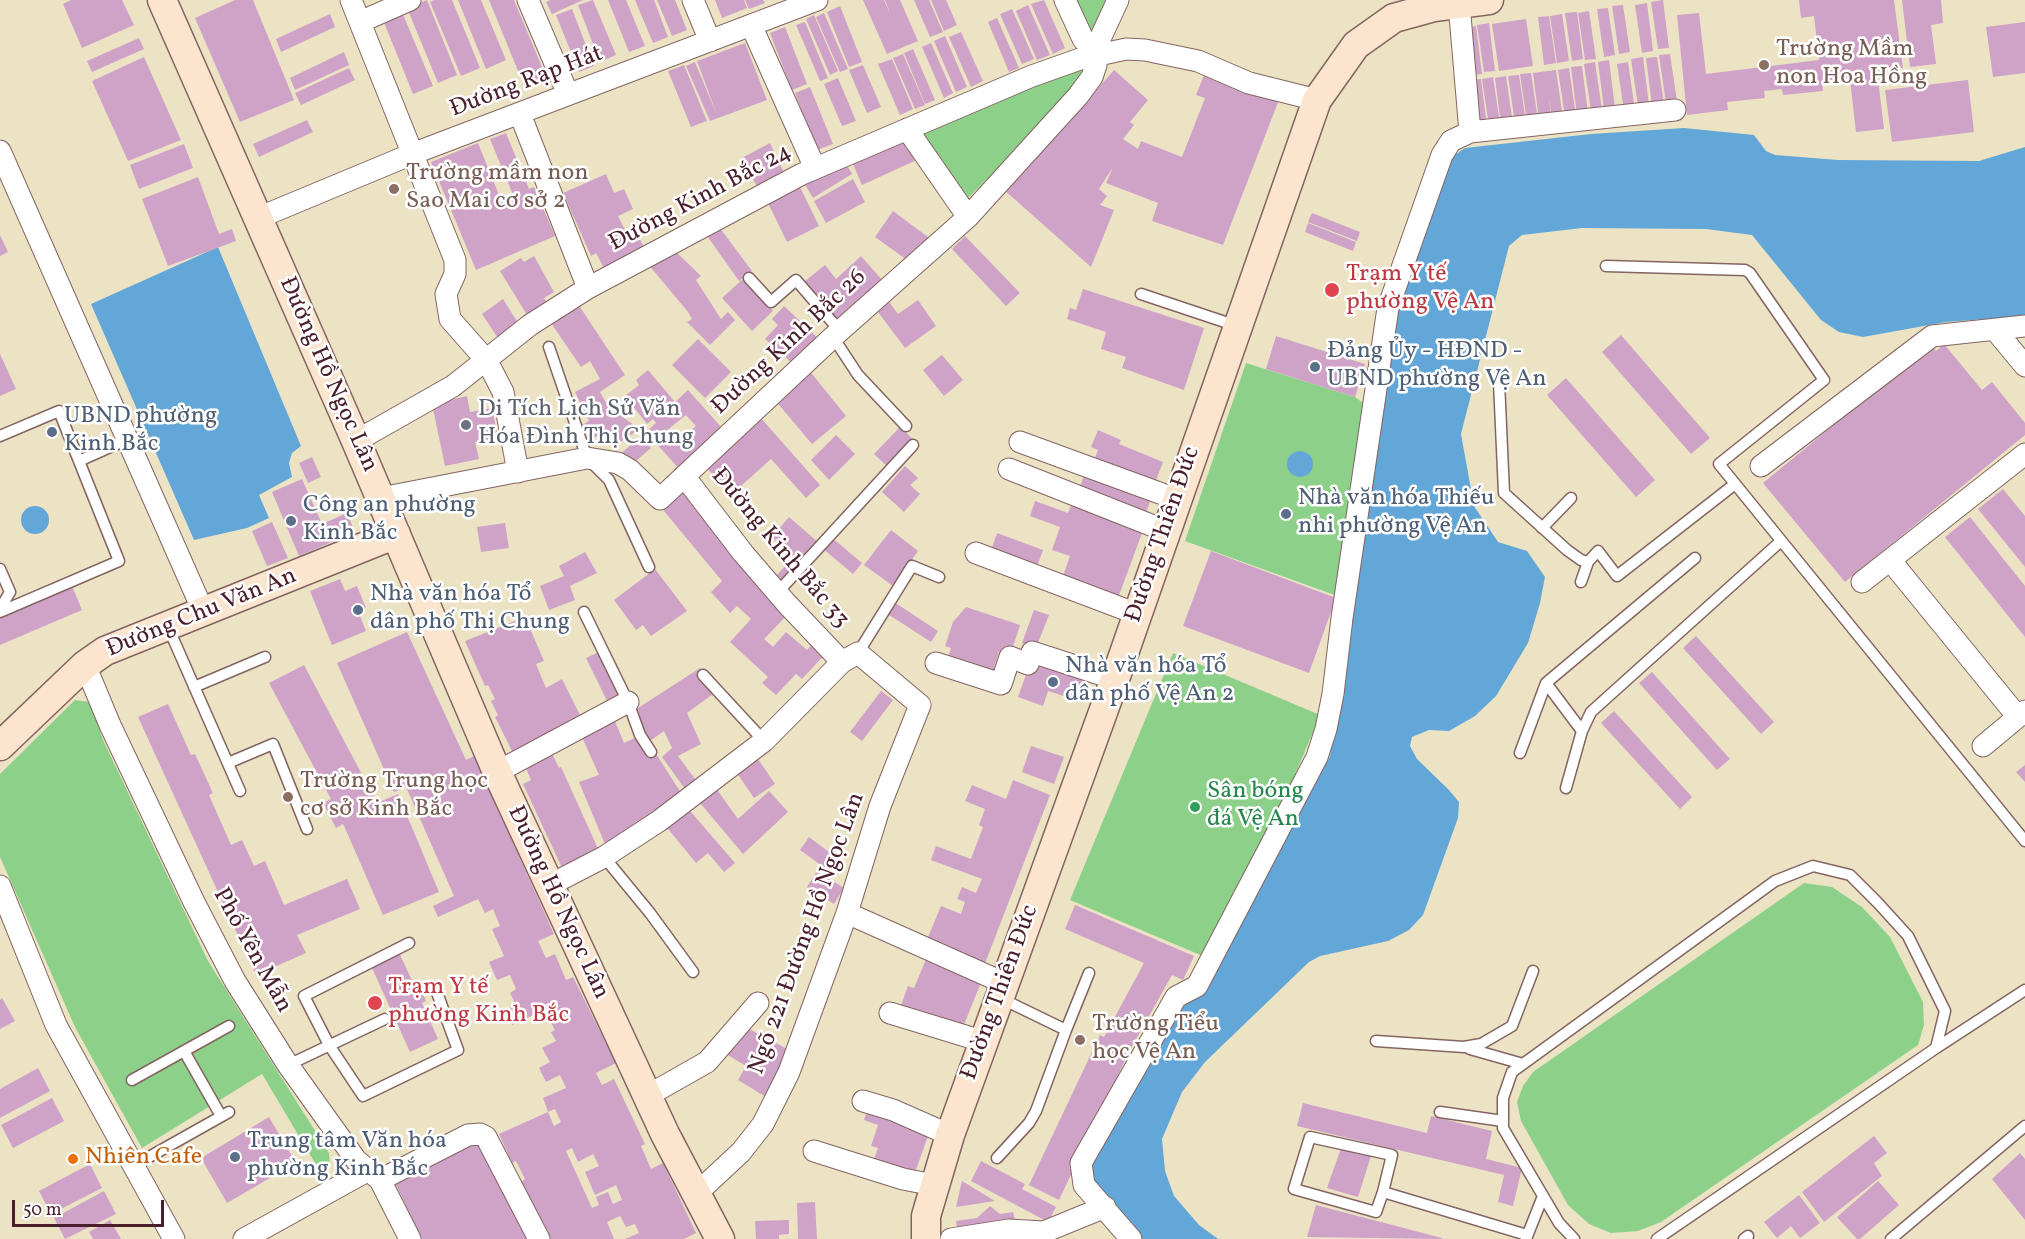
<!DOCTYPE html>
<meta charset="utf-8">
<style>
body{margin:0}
#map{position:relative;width:2025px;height:1239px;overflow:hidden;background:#ece3c4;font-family:Vollkorn,serif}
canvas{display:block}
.scale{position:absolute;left:12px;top:1200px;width:152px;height:27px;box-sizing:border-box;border:3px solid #4a1f2b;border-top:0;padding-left:8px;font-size:18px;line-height:21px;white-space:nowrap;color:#4a1f2b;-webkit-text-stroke:4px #fff;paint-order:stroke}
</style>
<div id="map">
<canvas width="2025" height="1239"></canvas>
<div class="scale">50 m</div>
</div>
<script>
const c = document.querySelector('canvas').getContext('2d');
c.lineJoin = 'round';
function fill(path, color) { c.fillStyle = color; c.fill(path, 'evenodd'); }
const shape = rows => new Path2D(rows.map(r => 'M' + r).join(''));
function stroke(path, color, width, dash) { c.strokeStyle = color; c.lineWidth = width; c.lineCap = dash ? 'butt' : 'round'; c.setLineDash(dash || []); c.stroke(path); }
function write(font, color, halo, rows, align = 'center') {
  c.font = font + ' Vollkorn,serif'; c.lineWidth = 5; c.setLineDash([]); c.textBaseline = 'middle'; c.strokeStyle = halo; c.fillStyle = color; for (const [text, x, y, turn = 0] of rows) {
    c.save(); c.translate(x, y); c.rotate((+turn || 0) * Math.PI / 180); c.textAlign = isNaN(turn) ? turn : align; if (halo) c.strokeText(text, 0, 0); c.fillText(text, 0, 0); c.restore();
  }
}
const green = shape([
 [1077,0,1109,0,1092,32],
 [1080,66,1084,70,1081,85,969,197,966,198,921,140,921,127],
 [1246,363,1355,397,1367,406,1340,597,1185,541],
 [1173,653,1320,715,1217,962,1070,900],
 [75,700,90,702,103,740,208,961,329,1153,330,1165,321,1173,262,1074,142,1148,75,1027,0,857,0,774],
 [1804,883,1832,887,1862,907,1890,937,1923,1002,1924,1025,1918,1045,1661,1222,1638,1231,1611,1233,1589,1224,1568,1205,1521,1121,1517,1102,1523,1086,1533,1072]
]);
const water = shape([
 [1684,128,1754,135,1766,151,1775,155,1838,160,1979,161,2025,147,2025,316,1946,322,1863,337,1839,332,1821,320,1752,235,1706,229,1582,228,1522,235,1509,246,1461,434,1474,506,1498,542,1527,551,1545,577,1540,603,1528,643,1496,696,1475,716,1449,731,1429,730,1412,737,1410,746,1417,759,1449,790,1459,802,1458,818,1423,915,1409,930,1388,941,1320,956,1309,962,1205,1062,1182,1092,1162,1139,1165,1171,1174,1196,1199,1225,1218,1239,1135,1239,1083,1166,1184,996,1196,999,1211,978,1252,897,1330,756,1353,578,1392,328,1452,157,1465,148,1591,134],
 [218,247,301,446,292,453,289,463,292,477,259,495,269,518,247,528,194,540,91,304],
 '1287 464a13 13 0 1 1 26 0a13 13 0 1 1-26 0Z',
 '21 520a14 14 0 1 1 28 0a14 14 0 1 1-28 0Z'
]);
const building = shape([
 [71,0,122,0,134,25,82,48,63,4],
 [235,0,253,0,294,100,240,122,195,18],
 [427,0,457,75,438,83,407,8],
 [434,0,452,0,480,68,461,76,430,2],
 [458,0,481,0,506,60,486,69],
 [489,0,514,0,547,79,525,88],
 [550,0,583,0,552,14,546,2],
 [593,0,616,55,600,62,578,5],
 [608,0,626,0,645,46,629,52],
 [635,0,654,0,668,37,653,43],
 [657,0,675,0,687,30,672,36],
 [715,0,744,0,747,8,722,18],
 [745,0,763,0,765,3,749,9],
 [863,0,884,0,891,16,885,0,900,0,918,41,887,54],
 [914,0,929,0,943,32,930,37],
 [931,0,946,0,957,25,944,31],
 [1044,0,1065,48,1053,54,1031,4],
 [1663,0,1669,48,1658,49,1651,2],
 [1799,0,1894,0,1903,68,1877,71,1884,129,1856,132,1850,80,1822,83,1823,91,1783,95,1782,89,1764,91,1765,98,1727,102,1728,110,1687,115,1677,15,1699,13,1706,74,1819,60,1814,16,1801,18],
 [1902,0,1941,0,1943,23,1931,25,1936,64,1910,67],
 [1647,3,1653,51,1642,53,1635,5],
 [1028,5,1050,55,1037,60,1016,11],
 [1623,5,1630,52,1619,54,1612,6],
 [840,6,862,62,849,67,827,12],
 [1608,8,1615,55,1604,57,1597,9],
 [572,9,594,66,579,72,556,15],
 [1012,9,1034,59,1022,64,1000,14],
 [1589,11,1596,59,1585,60,1578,13],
 [402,12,433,86,413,94,383,20],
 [1577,12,1583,59,1572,61,1565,13],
 [824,13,848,69,840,72,816,17],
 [330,14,335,27,281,52,276,39],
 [1562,14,1569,61,1557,63,1550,16],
 [814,15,838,71,830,75,806,19],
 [1549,16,1556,63,1544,65,1538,17],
 [997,18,1019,68,1009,72,988,22],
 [1526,19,1533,66,1499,71,1492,24],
 [805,22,828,78,820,81,796,25],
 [2025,22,2025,73,1993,77,1986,27],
 [1489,23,1495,71,1484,72,1477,25],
 [1476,26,1482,74,1471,75,1464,28],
 [785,27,807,84,792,90,770,33],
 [961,32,983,81,971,87,949,37],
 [945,36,967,87,956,92,934,41],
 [139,38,144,49,92,72,87,61],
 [745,43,767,100,710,121,686,66,695,62,717,115,697,61],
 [931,43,953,93,944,98,922,47],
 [913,49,935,100,925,104,904,53],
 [344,52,349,65,295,90,290,78],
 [903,54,925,105,915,109,893,58],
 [1670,54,1677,101,1666,103,1659,55],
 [144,57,181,140,128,161,92,81],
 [1643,57,1649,105,1638,106,1631,59],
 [1657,57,1664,104,1652,106,1646,58],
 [892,59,913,109,900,115,878,64],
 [1609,60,1615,108,1604,109,1598,62],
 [1595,62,1602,110,1591,111,1584,64],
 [1628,62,1635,110,1624,111,1617,64],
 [684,65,707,121,691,127,668,71],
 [863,65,881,107,867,113,849,70],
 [1582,66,1588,113,1577,115,1571,67],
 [349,68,355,80,301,105,295,93],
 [1207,68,1280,97,1223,245,1152,221,1158,203,1106,183,1113,167,1099,189,1107,196,1100,205,1114,210,1091,267,1003,189,1050,135,1054,138,1114,70,1148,100,1130,122,1134,125,1123,139,1138,149,1141,141,1182,157,1205,98,1196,95],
 [1569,68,1576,116,1565,117,1558,70],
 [1556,70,1563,118,1552,119,1549,98,1551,118,1539,120,1533,73],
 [1531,73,1538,120,1527,122,1520,74],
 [1519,75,1526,122,1515,123,1508,76],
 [1506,76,1513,124,1501,125,1495,78],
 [1493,77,1500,124,1489,126,1482,79],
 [838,78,856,121,842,126,824,84],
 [1481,79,1487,126,1476,128,1469,80],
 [1968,80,1974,132,1892,142,1885,90],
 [810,87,833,144,817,150,795,93],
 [307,120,313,132,259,157,253,144],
 [906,131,919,159,862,185,850,157],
 [506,133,529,189,534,187,555,236,476,270,431,162,478,143,501,200,513,195,490,139],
 [770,143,785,175,759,189,740,159],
 [184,144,193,168,139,189,130,165],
 [843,158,852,174,813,198,803,181],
 [606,174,614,193,624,189,633,209,618,216,628,236,636,232,646,251,606,272,596,253,591,256,563,193],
 [198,177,219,234,232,229,236,241,168,266,142,199],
 [853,179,865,202,826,223,814,201],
 [799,185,819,226,787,242,767,201],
 [893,211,932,240,921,254,914,249,907,260,875,237],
 [1312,213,1360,232,1357,241,1308,222],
 [1308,223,1356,242,1353,251,1305,232],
 [717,224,752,271,739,281,705,233],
 [0,235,8,252,0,256],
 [965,236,1020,293,1006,306,952,249],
 [671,247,701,276,696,280,721,319,728,312,735,320,710,345,687,322,692,319,688,312,648,264],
 [534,256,554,292,544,298,547,303,527,315,500,271,521,258,524,262],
 [861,256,883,281,836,322,804,282,825,265,836,279],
 [744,278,773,311,752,331,722,298],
 [1083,289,1204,328,1184,390,1122,368,1126,357,1101,349,1106,332,1067,319,1070,308,1076,310],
 [503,299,520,326,500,341,482,314],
 [887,299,898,314,918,300,936,326,905,348,875,308],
 [576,301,625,375,600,392,609,408,614,405,621,416,640,429,617,444,611,434,602,439,599,435,591,440,582,425,589,421,575,392,600,379,590,361,581,367,549,320],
 [784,306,818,338,793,364,765,339,778,325,772,319],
 [1621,335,1710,438,1691,454,1602,352],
 [1276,336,1365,364,1355,397,1266,369],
 [698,339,731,372,705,398,672,365],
 [1944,344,1982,390,1992,382,2025,423,2025,435,1845,582,1763,483,1931,345,1936,351],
 [0,354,16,389,0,396],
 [942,355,963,380,944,396,923,370],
 [808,369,846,416,812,444,774,399],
 [648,370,675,402,688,390,722,428,681,471,646,432,656,423,653,419,647,424,625,396,639,385,636,380],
 [686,415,696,426,677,443,666,431],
 [1566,378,1655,480,1636,497,1547,395],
 [467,396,470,412,492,408,498,437,475,442,479,459,445,466,432,404],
 [760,417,820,485,806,498,771,459,731,495,705,466],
 [900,427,915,441,889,468,874,454],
 [1098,430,1121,440,1119,444,1163,462,1153,488,1092,465,1098,450,1091,447],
 [642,435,651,448,630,466,617,457],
 [836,435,855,454,829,480,811,460],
 [312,457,321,477,308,483,299,463],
 [905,466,918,478,910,485,920,494,904,512,882,492],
 [1086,470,1153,493,1144,519,1077,495],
 [302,479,322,524,347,513,355,532,299,556,272,492],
 [685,484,791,611,764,639,773,647,786,632,807,650,817,639,829,650,802,679,796,674,776,695,762,683,768,677,730,642,751,619,737,606,730,613,711,592,722,581,659,505],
 [2003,489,2025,516,2025,567,1978,509],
 [1074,498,1145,525,1118,598,1063,576,1070,556,1052,550,1060,527,1030,516,1035,501,1068,513],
 [789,517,819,543,779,585,773,579,794,557,772,537],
 [1970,517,2025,586,2025,637,1945,537],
 [272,522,288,558,267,566,252,531],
 [505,523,509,548,481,552,477,527],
 [891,530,918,551,893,586,864,565],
 [997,533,1043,550,1035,572,989,556],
 [831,537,862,563,853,574,822,548],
 [1211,551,1336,598,1309,673,1183,626],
 [585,552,597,573,570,586,575,600,549,610,540,586,564,576,559,566],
 [655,569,687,611,651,636,643,625,636,630,614,600],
 [340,579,345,591,357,586,366,608,358,611,366,631,332,645,310,591],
 [72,586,82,610,0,645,0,617],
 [894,602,938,631,931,642,886,613],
 [966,607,1020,625,1010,656,999,652,994,667,1003,671,1000,683,945,666,951,648,945,646,953,622],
 [1034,610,1049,615,1036,648,1022,643],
 [525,617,544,661,536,664,546,688,562,679,583,721,514,755,495,717,498,715,491,701,495,699,488,685,485,686,465,641],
 [407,632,466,760,474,756,554,934,538,941,546,958,555,954,566,980,573,977,616,1063,596,1073,602,1085,614,1079,645,1144,641,1146,651,1169,663,1163,696,1233,684,1239,625,1239,639,1233,635,1224,626,1227,620,1216,607,1222,614,1239,547,1239,521,1182,525,1179,516,1161,512,1163,499,1134,548,1112,554,1126,561,1122,555,1109,548,1112,543,1098,566,1088,560,1075,546,1082,539,1068,550,1062,542,1048,556,1041,551,1032,555,1030,544,1010,512,1025,505,1010,516,1005,510,993,516,989,510,975,497,980,489,962,504,956,492,929,500,926,493,909,485,913,478,899,438,917,433,906,454,896,406,787,394,792,337,663],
 [572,1148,578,1162,593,1154,599,1166,585,1172,595,1195,616,1185,622,1200,613,1204,608,1192,596,1197,599,1205,592,1208,566,1151],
 [1696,636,1774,722,1761,734,1683,648],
 [601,651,625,700,610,707,586,658],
 [1033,655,1085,673,1076,700,1048,691,1043,706,1018,697],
 [304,665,377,803,398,794,439,892,383,915,345,828,343,824,336,828,323,803,331,799,269,683],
 [700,668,720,689,687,713,701,744,678,756,698,783,687,792,662,757,672,748,664,731,650,741,635,710],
 [1652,672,1730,759,1717,770,1639,683],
 [881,691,893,700,862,741,850,732],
 [168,704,191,755,195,754,213,793,209,795,231,845,242,840,254,866,265,861,284,905,347,879,360,909,297,935,306,953,256,975,138,717],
 [1614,711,1692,797,1680,809,1601,723],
 [613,716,624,743,637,737,651,746,683,796,607,849,579,782,599,775,581,735],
 [1031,746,1064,757,1054,784,1022,772],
 [550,749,559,768,561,767,600,853,563,870,523,784,531,780,523,761],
 [758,759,775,784,754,798,737,773],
 [2025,765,2025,782,2016,772],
 [1013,780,1050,795,984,966,926,942,941,906,961,914,965,902,957,899,962,887,976,893,982,879,931,860,936,846,971,859,983,827,979,825,985,809,965,801,972,785,1006,799],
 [713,784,738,819,769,791,788,812,743,854,696,798],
 [685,805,735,863,724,872,708,853,696,863,664,824],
 [809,837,845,864,836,876,800,850],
 [817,871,844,888,834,904,807,887],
 [1075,905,1194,956,1183,980,1172,975,1130,1050,1059,1200,1029,1185,1100,1035,1104,1037,1144,963,1065,929],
 [396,946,414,985,418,983,426,1001,422,1003,438,1039,410,1052,368,959],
 [927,957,982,980,961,1032,900,1008,908,986,914,988],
 [2,998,15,1021,0,1029,0,1000],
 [747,1028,793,1052,771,1100,738,1080,746,1066,723,1052,733,1039,740,1042],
 [38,1068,50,1091,0,1118,0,1089],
 [52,1098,64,1121,13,1148,1,1125],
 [1303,1103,1427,1133,1431,1116,1492,1131,1486,1159,1522,1168,1513,1206,1498,1202,1504,1175,1297,1126],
 [868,1108,931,1128,913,1178,872,1165,878,1148,871,1146,878,1125,864,1120],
 [269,1117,296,1163,227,1203,201,1158],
 [1874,1136,1887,1153,1874,1163,1882,1176,1824,1222,1802,1192],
 [480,1139,530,1239,422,1239,395,1183],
 [1341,1148,1371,1156,1358,1197,1327,1188],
 [2020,1153,2025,1159,2025,1220,1992,1179],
 [981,1161,1025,1184,1022,1189,1056,1207,1048,1222,971,1181],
 [90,1164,102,1188,51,1214,39,1191],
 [962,1181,995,1201,956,1207],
 [1878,1181,1899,1205,1860,1239,1857,1239,1837,1217],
 [104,1191,116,1214,65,1239,54,1218],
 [1799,1195,1820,1223,1800,1238,1791,1226,1777,1238,1764,1222],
 [815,1202,817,1239,798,1239,797,1203],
 [1316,1205,1442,1238,1442,1239,1307,1237],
 [990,1206,1000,1214,1013,1212,1016,1224,958,1233,956,1221,977,1218],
 [110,1220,121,1239,93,1239,89,1232],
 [789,1220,789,1234,779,1235,779,1239,756,1239,755,1221]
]);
const lane = shape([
 [1606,266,1745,270,1750,273,1824,380,1719,464,2025,841],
 [749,278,771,302,796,280,840,331],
 [1141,294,1237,326],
 [833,337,858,375,906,426],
 [549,347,587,458,609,480,649,567],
 [1499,382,1504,493,1567,550,1581,560,1588,562],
 [0,436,59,411,119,561,0,612],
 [79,461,128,439],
 [1542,528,1571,498],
 [0,569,10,592,0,609],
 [1581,582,1588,562,1598,551,1617,576,1735,484],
 [777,593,913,445],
 [584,612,628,702,640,735,651,752],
 [168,627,240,791],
 [858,653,912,566,939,577],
 [703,675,764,741],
 [194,687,265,657],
 [1582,731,1546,683,1695,558],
 [1520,753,1546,683],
 [228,763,273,744,307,829],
 [1566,788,1582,731,1591,712,1781,541],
 [604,857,650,913,693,972],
 [409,943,304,996,329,1045,363,1096,458,1050,435,987],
 [1066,1030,1089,973],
 [1376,1041,1464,1047,1481,1044,1512,1026,1533,971],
 [1470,1049,1523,1064],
 [184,1051,221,1116],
 [288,1065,385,1019],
 [132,1080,229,1026],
 [1440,1112,1503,1121],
 [997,1158,1029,1123,1036,1111,1066,1030,1000,998],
 [133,1166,229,1112],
 [1383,1192,1392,1155,1310,1137,1294,1189,1376,1212,1383,1192,1527,1235],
 [1526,1239,1543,1196],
 [1574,1239,1559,1223,1503,1128,1503,1098,1512,1072,1775,881,1813,866,1850,875,1878,903,1908,936,1945,1011,1936,1048],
 [1657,1239,1936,1048,2025,990],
 [1744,1239,1748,1236],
 [1891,1239,2025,1126]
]);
const street = shape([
 [351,0,455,260,455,274,446,294,450,319,487,361,503,392,518,472],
 [528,0,568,94],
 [693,0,710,41],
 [1065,0,1083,39,1097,54],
 [1459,4,1470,132,1675,110],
 [360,22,410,0],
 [751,25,815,168],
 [520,114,588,288],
 [907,129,968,217],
 [0,151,204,613],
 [258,218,412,154,817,0],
 [1996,331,2025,366],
 [356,441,453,386,530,325,588,288,802,174,1032,76,1080,59,1126,49,1145,50,1198,61,1249,83,1317,100],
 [1020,442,1176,499],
 [1761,466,1932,336,2025,326],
 [1009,469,1166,531],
 [684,476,743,553,787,604,842,662,858,653,920,705,880,806,847,913,789,1072,763,1124,741,1152,697,1193],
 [381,498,587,458,618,463,630,470,660,499,833,337,968,217,1078,96,1092,77,1096,65,1099,41,1118,0],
 [976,553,1137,614],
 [1890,560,2018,717],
 [1862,582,2025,454],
 [936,663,1001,684,1010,657,1028,664,1032,652,1115,679],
 [85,665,110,725,194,902,235,981,288,1065,356,1160,380,1180,410,1239],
 [1983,746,2025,711],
 [497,772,628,702],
 [0,886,56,1025,174,1239],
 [548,886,604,857,659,821,764,741,842,662],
 [847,913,1004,983],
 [890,1013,985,1042],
 [647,1096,707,1062,758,1003],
 [863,1101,893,1110,950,1135],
 [814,1151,903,1179,934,1185],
 [380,1180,468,1135,480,1134,486,1137,539,1239],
 [244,1239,367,1171],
 [951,1239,1009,1230,1044,1232,1105,1207],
 [1131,1239,1084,1185,1081,1163,1176,997,1197,986,1317,757,1326,729,1333,694,1342,618,1388,308,1442,155,1451,141,1470,132]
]);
const secondary = shape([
 [162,0,356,441,497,772,665,1134,720,1239],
 [0,746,85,665,105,651,396,534],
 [926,1239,926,1216,950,1135,1115,679,1317,100,1356,45,1394,18,1434,7,1489,0]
]);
const markers = [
 [1764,65,6,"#8d6e63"],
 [394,189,6,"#8d6e63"],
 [1332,290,8,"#e0444e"],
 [1315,367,6,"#5c6f8a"],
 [466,425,6,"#6b7280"],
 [52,432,6,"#5c6f8a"],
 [1286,514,6,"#5c6f8a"],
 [291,521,6,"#5c6f8a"],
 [358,610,6,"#5c6f8a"],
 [1053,682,6,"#5c6f8a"],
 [288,797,6,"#8d6e63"],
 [1195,807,6,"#2e9e5b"],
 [375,1003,8,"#e0444e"],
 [1080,1040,6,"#8d6e63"],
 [235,1157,6,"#5c6f8a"],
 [73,1159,6,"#e8710a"]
];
const educationNames = [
 ["Trường Mầm",1776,51],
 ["non Hoa Hồng",1776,79],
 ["Trường mầm non",406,175],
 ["Sao Mai cơ sở 2",406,203],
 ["Trường Trung học",300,783],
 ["cơ sở Kinh Bắc",300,811],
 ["Trường Tiểu",1092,1026],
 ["học Vệ An",1092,1054]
];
const streetNames = [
 ["Đường Rạp Hát",527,83,-21],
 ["Đường Kinh Bắc 24",701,199,-28],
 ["Đường Kinh Bắc 26",790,343,-43],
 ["Đường Hồ Ngọc Lân",327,375,66],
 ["Đường Thiên Đức",1164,535,-71],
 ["Đường Kinh Bắc 33",779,549,50],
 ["Đường Chu Văn An",202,614,-22],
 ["Đường Hồ Ngọc Lân",557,903,65],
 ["Ngõ 221 Đường Hồ Ngọc Lân",808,934,-70],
 ["Phố Yên Mẫn",251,951,61],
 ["Đường Thiên Đức",1001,993,-70]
];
const healthNames = [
 ["Trạm Y tế",1346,276],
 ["phường Vệ An",1346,304],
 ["Trạm Y tế",388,989],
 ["phường Kinh Bắc",388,1017]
];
const serviceNames = [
 ["Đảng Ủy - HĐND -",1327,353],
 ["UBND phường Vệ An",1327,381],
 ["UBND phường",64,418],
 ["Kinh Bắc",64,446],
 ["Nhà văn hóa Thiếu",1298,500],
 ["nhi phường Vệ An",1298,528],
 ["Công an phường",303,507],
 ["Kinh Bắc",303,535],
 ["Nhà văn hóa Tổ",370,596],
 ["dân phố Thị Chung",370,624],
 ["Nhà văn hóa Tổ",1065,668],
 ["dân phố Vệ An 2",1065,696],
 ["Trung tâm Văn hóa",247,1143],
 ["phường Kinh Bắc",247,1171]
];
const worshipNames = [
 ["Di Tích Lịch Sử Văn",478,411],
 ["Hóa Đình Thị Chung",478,439]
];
const leisureNames = [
 ["Sân bóng",1207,793],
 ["đá Vệ An",1207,821]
];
const foodNames = [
 ["Nhiên Cafe",85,1159]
];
fill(green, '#8dd089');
fill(water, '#62a7d8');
fill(building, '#cfa3c8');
stroke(lane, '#836461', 13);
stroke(street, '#836461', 23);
stroke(secondary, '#836461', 31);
stroke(lane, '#fff', 10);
stroke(street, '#fff', 21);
stroke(secondary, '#fbe5cf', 28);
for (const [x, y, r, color] of markers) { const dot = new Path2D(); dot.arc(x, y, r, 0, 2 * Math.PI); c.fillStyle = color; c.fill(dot); stroke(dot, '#fff', 2); }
write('24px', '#785e54', '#fff', educationNames, 'left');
write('24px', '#4a1f2b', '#fff', streetNames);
write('24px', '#be3a42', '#fff', healthNames, 'left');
write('24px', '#4e5e75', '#fff', serviceNames, 'left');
write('24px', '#5b616d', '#fff', worshipNames, 'left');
write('24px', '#27864d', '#fff', leisureNames, 'left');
write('24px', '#c56008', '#fff', foodNames, 'left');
</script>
